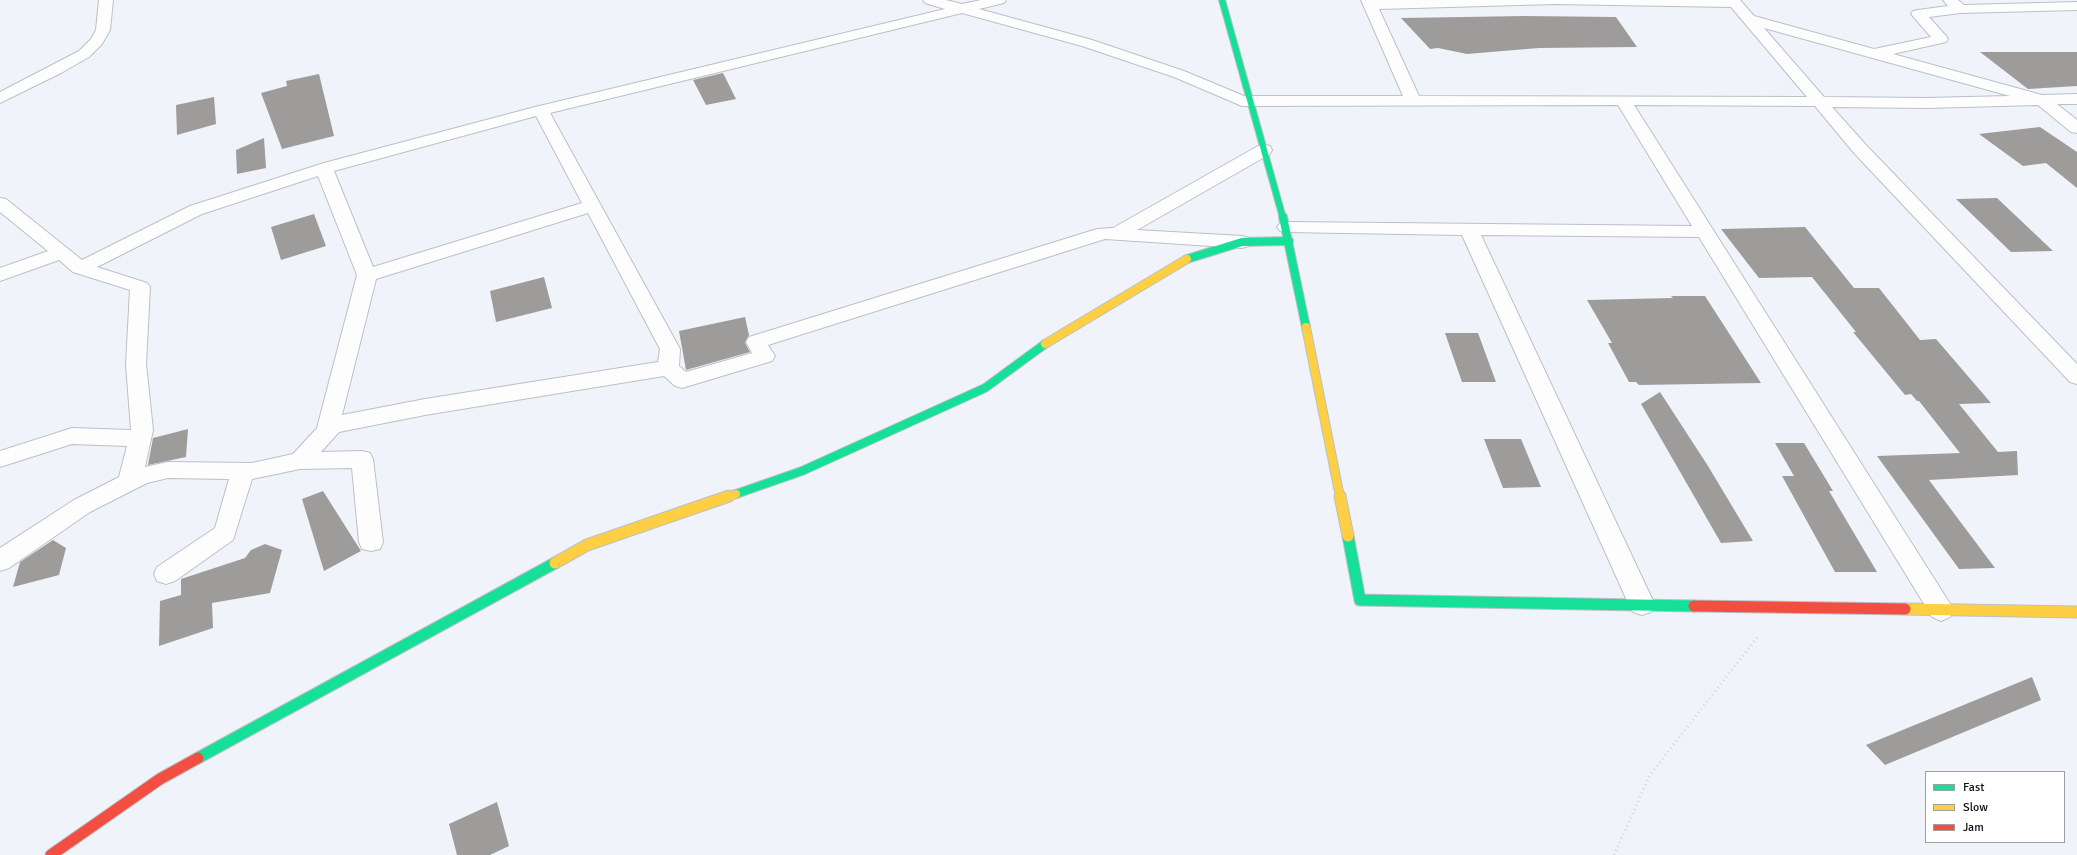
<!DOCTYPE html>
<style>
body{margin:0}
#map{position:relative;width:2077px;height:855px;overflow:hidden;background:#f0f4fa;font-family:Signika,sans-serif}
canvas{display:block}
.legend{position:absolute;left:1925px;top:771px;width:140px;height:72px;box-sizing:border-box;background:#fff;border:1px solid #9d9fa3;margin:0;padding:5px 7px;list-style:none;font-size:12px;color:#0b1019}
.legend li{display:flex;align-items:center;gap:8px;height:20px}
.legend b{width:20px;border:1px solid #9d9fa3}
</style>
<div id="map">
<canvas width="2077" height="855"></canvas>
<ul class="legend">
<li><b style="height:5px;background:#16e098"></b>Fast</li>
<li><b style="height:5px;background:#ffcf43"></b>Slow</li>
<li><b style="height:5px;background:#f24e42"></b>Jam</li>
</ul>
</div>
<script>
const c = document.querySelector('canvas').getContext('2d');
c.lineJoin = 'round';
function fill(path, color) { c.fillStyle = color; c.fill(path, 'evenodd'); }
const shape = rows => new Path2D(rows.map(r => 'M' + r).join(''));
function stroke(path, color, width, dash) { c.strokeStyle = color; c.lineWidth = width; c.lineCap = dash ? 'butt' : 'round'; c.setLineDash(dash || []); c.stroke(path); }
const building = shape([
 [1525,16,1616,17,1637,47,1539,48,1467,54,1438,48,1430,49,1401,18],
 [1980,52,2077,52,2077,86,2028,89],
 [723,73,736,99,706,105,693,80],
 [319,74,334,136,282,149,261,93,287,86,286,81],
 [214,97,216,124,177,135,176,105],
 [2040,127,2077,152,2077,188,2046,163,2023,166,1979,134],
 [264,138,266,168,237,174,236,150],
 [1997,198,2053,251,2011,252,1956,199],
 [314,214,326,246,281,260,271,227],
 [1805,227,1854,288,1879,288,1920,340,1936,339,1991,403,1959,404,1998,452,2017,451,2018,475,1929,480,1995,568,1959,569,1877,456,1960,453,1919,401,1917,401,1911,394,1905,395,1853,332,1856,332,1812,277,1759,278,1721,229],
 [544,277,552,308,496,322,490,291],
 [1671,296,1705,296,1761,383,1639,385,1636,382,1629,382,1608,343,1612,343,1587,300,1673,298],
 [745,317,749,335,745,343,750,352,686,370,679,331],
 [1445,333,1478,333,1496,382,1462,382],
 [1660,392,1708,466,1753,541,1721,543,1641,404],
 [188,429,186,457,148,465,153,438],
 [1484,439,1521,439,1541,487,1503,488],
 [1775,443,1804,443,1833,491,1829,491,1877,572,1835,572,1782,476,1794,476],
 [323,491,361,551,324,571,302,499],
 [53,540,66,548,59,575,13,587,20,562],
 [265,544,282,550,270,593,212,603,213,628,159,646,160,601,181,595,181,579,245,558,251,550],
 [2032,677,2041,700,1885,765,1866,745],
 [497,802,509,846,490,855,457,855,449,824]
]);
const path = shape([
 [1614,855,1650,775,1759,635]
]);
const street = shape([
 [99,0,113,0,110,30,102,44,89,57,61,73,0,103,0,92,79,51,91,39,96,30,99,0],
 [923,0,946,0,962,4,981,0,1006,0,1004,3,979,9,1092,40,1184,71,1244,96,1403,96,1361,0,1740,0,1754,16,1874,49,1931,37,1911,14,1913,11,1918,10,1948,6,1943,0,1958,0,1964,5,2077,2,2077,10,1960,13,1929,17,1946,36,1948,39,1946,42,1893,54,2042,95,2077,94,2077,104,2057,104,2077,120,2077,133,2071,132,2038,105,1926,108,1832,107,1866,145,2077,364,2077,384,2070,382,1854,153,1815,106,1634,105,1954,610,1950,617,1941,621,1932,617,1699,237,1481,235,1655,605,1651,612,1642,615,1633,612,1629,605,1462,235,1286,232,1280,231,1277,227,1280,223,1286,222,1692,226,1618,105,1242,106,1174,77,1082,46,962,13,550,113,680,349,679,366,686,372,752,353,746,342,749,337,1097,229,1113,228,1258,146,1264,145,1270,146,1272,150,1270,154,1137,230,1242,236,1249,238,1251,242,1249,246,1242,248,1105,239,768,345,775,356,772,361,682,388,675,386,664,376,425,415,339,432,321,452,362,451,370,453,373,459,383,542,380,549,371,551,362,549,359,542,352,468,300,469,252,479,233,540,175,581,166,584,157,581,154,574,157,567,215,528,229,479,168,478,147,483,90,512,9,568,0,571,0,548,74,500,119,477,127,446,72,444,0,467,0,451,72,428,131,430,126,364,130,290,73,272,59,260,0,281,0,268,48,251,0,212,0,198,6,199,82,260,190,206,324,163,535,107,945,9,925,3,923,0],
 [1555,4,1731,7,1807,97,1419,96,1379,9,1555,4],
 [1764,28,2010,96,1926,98,1824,97,1764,28],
 [536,116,582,203,373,267,334,171,536,116],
 [318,176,357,275,317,428,293,454,252,463,168,462,145,467,153,430,146,364,150,287,147,283,97,267,202,214,318,176],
 [588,213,660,349,658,362,425,399,342,415,376,279,588,213]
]);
const fastFar2 = shape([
 [1222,0,1283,218]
]);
const fastFar1 = shape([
 [1283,217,1306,327],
 [1187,259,1242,242,1289,241],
 [736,494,802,471,985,388,1045,344]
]);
const fast = shape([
 [1348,536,1360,600,1694,606],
 [198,758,555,563]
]);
const slowFar1 = shape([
 [1306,327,1340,497],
 [1045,344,1187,259],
 [726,497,736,494]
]);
const slow = shape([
 [1340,496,1348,536],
 [555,563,587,545,729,496],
 [1905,609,2077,612]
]);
const jam = shape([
 [1694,606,1905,609],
 [51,855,160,779,198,758]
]);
fill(building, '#9e9b9b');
stroke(street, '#bbc0c8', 2);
stroke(fastFar2, '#bbc0c8', 8);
stroke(fastFar1, '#bbc0c8', 10);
stroke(fast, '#bbc0c8', 13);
stroke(slowFar1, '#bbc0c8', 10);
stroke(slow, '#bbc0c8', 13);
stroke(jam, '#bbc0c8', 13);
stroke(path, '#d4d5d7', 3, [1, 3.5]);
fill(street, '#fdfdfe');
stroke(fastFar2, '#16e098', 6);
stroke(fastFar1, '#16e098', 8);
stroke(fast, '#16e098', 11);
stroke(slowFar1, '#ffcf43', 8);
stroke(slow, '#ffcf43', 11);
stroke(jam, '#f24e42', 11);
</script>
